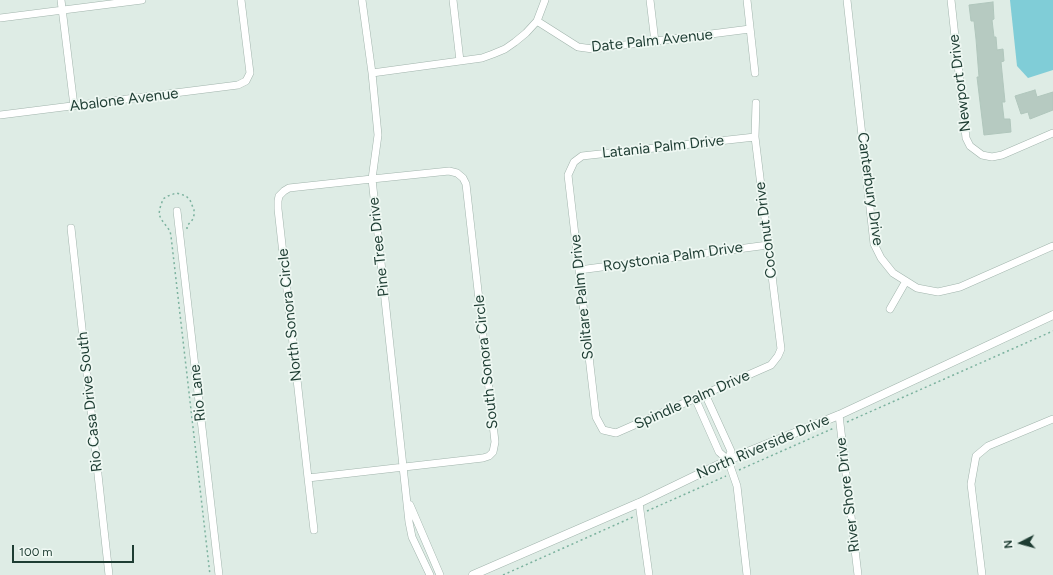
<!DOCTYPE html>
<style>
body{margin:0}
#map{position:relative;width:1053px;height:575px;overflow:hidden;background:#deece5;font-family:Figtree,sans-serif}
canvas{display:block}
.north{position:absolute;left:1001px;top:523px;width:40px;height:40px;-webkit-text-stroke:3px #eff8f3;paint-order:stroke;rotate:264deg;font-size:11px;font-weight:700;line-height:16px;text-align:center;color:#1e3d33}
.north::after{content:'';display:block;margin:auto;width:14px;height:18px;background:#1e3d33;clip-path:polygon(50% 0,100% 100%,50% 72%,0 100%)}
.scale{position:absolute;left:12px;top:545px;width:122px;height:18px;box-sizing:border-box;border:2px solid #1e3d33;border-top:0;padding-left:5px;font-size:12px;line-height:14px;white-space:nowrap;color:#1e3d33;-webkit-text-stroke:3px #eff8f3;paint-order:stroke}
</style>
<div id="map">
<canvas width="1053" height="575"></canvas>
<div class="north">N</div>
<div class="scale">100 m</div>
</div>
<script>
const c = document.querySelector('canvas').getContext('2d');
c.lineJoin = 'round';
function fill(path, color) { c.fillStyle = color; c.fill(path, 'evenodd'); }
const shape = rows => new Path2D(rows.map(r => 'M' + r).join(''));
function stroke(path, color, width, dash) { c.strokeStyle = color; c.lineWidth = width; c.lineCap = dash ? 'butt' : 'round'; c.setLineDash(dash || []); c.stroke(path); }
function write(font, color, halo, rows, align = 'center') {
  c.font = font + ' Figtree,sans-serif'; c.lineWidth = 3.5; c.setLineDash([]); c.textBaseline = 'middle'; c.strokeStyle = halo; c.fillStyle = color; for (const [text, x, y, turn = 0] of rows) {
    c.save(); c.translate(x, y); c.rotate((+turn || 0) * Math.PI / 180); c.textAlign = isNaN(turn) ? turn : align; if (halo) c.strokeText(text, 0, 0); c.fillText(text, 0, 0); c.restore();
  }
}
const water = shape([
 [1010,0,1053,0,1053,70,1028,78,1017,66]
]);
const building = shape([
 [993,2,994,19,992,20,994,37,996,37,997,50,1003,49,1004,61,1001,62,1005,102,1002,102,1004,119,1010,119,1011,132,984,135,977,77,979,77,976,39,974,21,971,21,969,5,993,2],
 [1035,90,1037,97,1053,92,1053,110,1030,119,1028,112,1021,114,1015,96,1035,90]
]);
const path = shape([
 [187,229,187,226,193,219,194,215,194,210,190,200,186,196,180,194,176,193,168,196,163,199,160,208,159,214,161,219,170,231,171,236,210,575],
 [847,422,1053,331],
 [739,470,834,428],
 [647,511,726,476],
 [503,575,633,517]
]);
const minor = shape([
 [61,0,74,106],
 [362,0,372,73,378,135,372,179,409,522,412,537,430,575],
 [453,0,460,61],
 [650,0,655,42],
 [747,0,755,73],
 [847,0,874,244,881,258,893,273,917,288,938,292,960,287,1053,246],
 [951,0,966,138,970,146,982,155,992,157,1002,155,1053,133],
 [0,18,142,0],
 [537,21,578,47,593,49,750,29],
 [372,73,482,58,493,54,505,49,515,42,526,33,537,21,545,0],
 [0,115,238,85,246,81,250,73,241,0],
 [755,137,582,156,574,162,568,175,596,417,603,430,616,433,771,365,778,356,781,349,755,137,756,103],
 [177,211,219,575],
 [71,228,109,575],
 [579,270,768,245],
 [890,309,906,281],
 [705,394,731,451,728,460],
 [695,398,719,452,728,460,737,486,747,575],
 [839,415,858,575],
 [308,478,483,458,489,456,493,452,495,442,466,184,463,178,457,173,449,171,372,179,289,188,284,191,279,196,278,201,278,209,308,478,314,530],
 [639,503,649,575],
 [410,505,440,575],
 [982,575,971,484,976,456,988,446,1053,419]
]);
const tertiary = shape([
 [473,575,639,503,728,460,839,415,1053,315]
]);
const streetNames = [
 ["Date Palm Avenue",652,41,-6],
 ["Newport Drive",960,83,-97],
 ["Abalone Avenue",124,100,-7],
 ["Latania Palm Drive",663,147,-6],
 ["Canterbury Drive",870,189,82],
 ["Coconut Drive",766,230,-97],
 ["Pine Tree Drive",379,247,-96],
 ["Roystonia Palm Drive",673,257,-8],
 ["Solitare Palm Drive",582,297,-96],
 ["North Sonora Circle",290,315,-96],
 ["South Sonora Circle",486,362,-96],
 ["Rio Lane",198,393,-96],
 ["Spindle Palm Drive",692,400,-24],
 ["Rio Casa Drive South",90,402,-96],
 ["North Riverside Drive",763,447,-23],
 ["River Shore Drive",848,495,-97]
];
fill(water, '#80cdd7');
fill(building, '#b6cac1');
stroke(building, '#b0c6bc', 1);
stroke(minor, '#a1b4ac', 8);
stroke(tertiary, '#a1b4ac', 9);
stroke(path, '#7cb29f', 1.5, [2, 3]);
stroke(minor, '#fff', 7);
stroke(tertiary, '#fff', 8);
write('15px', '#1e3d33', '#eff8f3', streetNames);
</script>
